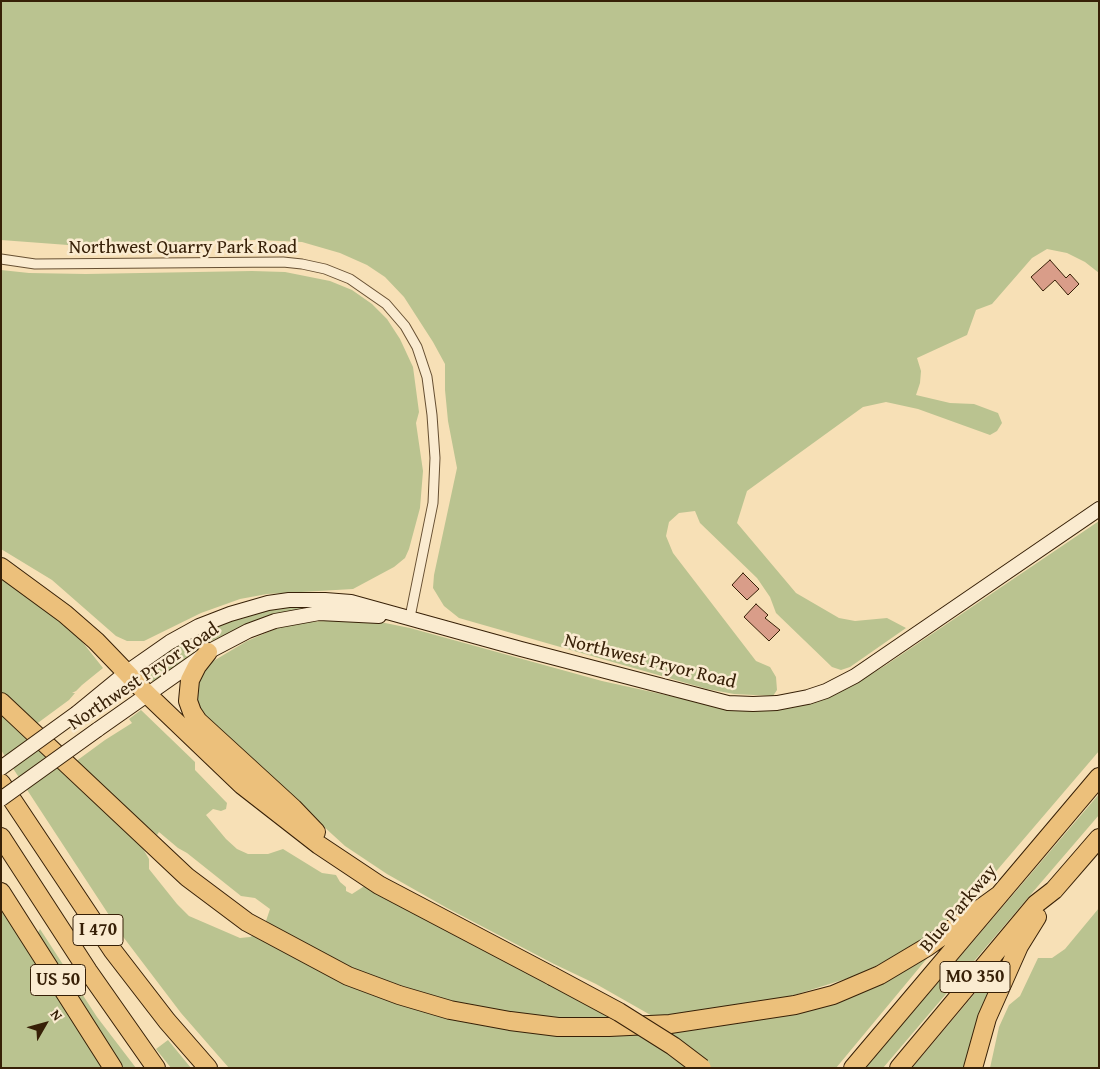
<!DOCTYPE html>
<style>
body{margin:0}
#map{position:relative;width:1100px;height:1069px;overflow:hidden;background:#f7e0b6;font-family:"Gentium Book Plus",serif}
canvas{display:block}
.frame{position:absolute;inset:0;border:2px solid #372007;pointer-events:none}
.north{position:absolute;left:20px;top:999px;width:50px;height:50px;-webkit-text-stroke:4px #faebd0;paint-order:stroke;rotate:52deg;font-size:14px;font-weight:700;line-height:20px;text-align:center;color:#372007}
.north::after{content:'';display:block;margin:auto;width:18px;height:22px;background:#372007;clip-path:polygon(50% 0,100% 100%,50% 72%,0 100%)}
</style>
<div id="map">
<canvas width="1100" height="1069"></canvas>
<div class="frame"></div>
<div class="north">N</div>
</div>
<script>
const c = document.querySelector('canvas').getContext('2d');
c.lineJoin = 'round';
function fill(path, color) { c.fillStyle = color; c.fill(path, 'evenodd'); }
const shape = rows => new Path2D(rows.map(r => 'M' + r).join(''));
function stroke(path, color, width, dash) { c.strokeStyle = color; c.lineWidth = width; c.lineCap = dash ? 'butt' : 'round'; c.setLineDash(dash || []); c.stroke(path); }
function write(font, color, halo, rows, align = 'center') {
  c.font = font + ' "Gentium Book Plus",serif'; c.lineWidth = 5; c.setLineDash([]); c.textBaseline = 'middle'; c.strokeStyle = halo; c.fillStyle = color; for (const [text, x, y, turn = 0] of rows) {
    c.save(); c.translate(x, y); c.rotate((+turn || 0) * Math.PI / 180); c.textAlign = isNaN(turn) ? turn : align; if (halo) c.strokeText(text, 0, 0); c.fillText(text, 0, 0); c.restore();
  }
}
const green = shape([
 [1,1,1099,1,1099,273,1085,262,1067,253,1047,249,1032,258,992,304,976,310,967,335,917,358,921,371,920,383,916,395,950,403,974,404,998,413,1002,423,997,431,990,435,918,409,886,402,863,407,747,491,737,523,796,593,839,618,855,621,887,618,906,628,850,667,841,670,832,667,776,613,770,597,757,578,700,523,695,511,679,513,669,522,666,536,673,553,756,661,770,667,776,677,777,690,773,696,734,694,707,689,459,618,444,606,433,588,434,575,457,468,448,421,445,390,445,364,433,342,404,297,385,277,367,265,340,253,302,242,257,240,68,245,1,240],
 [1,270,29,273,86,274,252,271,285,272,330,281,352,290,372,304,387,319,400,339,413,367,419,412,416,423,423,471,420,508,409,549,405,558,394,567,353,589,267,594,240,599,201,613,144,641,127,641,116,636,52,580,1,549],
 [1099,521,1099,751,987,882,951,916,924,938,895,957,855,976,788,997,654,1017,596,984,554,964,447,908,387,874,345,846,203,716,196,707,198,680,210,663,247,641,280,627,309,622,342,620,375,621,410,628,602,681,725,708,753,711,784,709,837,691,863,679,886,665],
 [1,575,61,621,80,639,103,668,82,685,76,691,72,693,75,693,69,700,35,725,1,692],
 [286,606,339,606,242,627,207,643,156,681,152,681,143,671,144,668,186,638,250,613],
 [141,710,195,762,195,770,227,803,226,809,221,811,213,809,206,815,226,839,237,849,248,854,268,854,283,849,322,873,336,875,340,882,346,887,346,891,352,894,366,885,618,1018,585,1019,513,1014,442,999,367,974,333,959,280,930,266,921,270,909,255,898,241,896,187,853,178,848,159,832,157,835,75,762,105,740,132,723,129,719],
 [1,713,135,835,149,859,149,869,177,904,189,916,240,938,250,937,256,934,267,943,270,941,327,971,519,1028,804,1006,934,950,836,1068,229,1068,181,1013,124,938,1,750],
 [1099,794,1099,815,1038,886,883,1068,865,1068],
 [1099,908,1099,1068,990,1068,999,1027,1009,1005,1020,996,1038,958,1052,958,1065,949],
 [1,909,84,1035,105,1068,1,1068],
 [40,929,97,1017,136,1068,123,1068,37,934],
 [997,967,999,968,973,1034,964,1068,912,1068],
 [168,1040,191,1068,171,1068,156,1049]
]);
const building = shape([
 [1050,260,1066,278,1070,274,1079,284,1068,295,1055,280,1043,291,1031,277,1050,260],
 [743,573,759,589,747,600,732,585,743,573],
 [756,604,768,615,765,618,780,630,769,641,744,617,756,604]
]);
const minor = shape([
 [1,259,35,264,283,262,302,264,325,269,350,279,386,304,405,326,417,347,427,377,432,415,435,458,433,503,410,617]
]);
const secondary = shape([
 [77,713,127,672,170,642,199,626,230,614,268,603,289,600,325,600,351,602,521,649,728,703,753,704,777,703,808,697,826,691,855,676,1099,509],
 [97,730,208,652,248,631,275,621,319,613,379,616]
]);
const motorway = shape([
 [1,567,65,614,96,641,148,695,242,785,319,845,379,885,552,976],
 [208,652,197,666,190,680,188,701,192,712,198,721,293,808,316,832],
 [1,702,187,877,247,922,348,976,399,995,450,1010,510,1021,558,1027,609,1027,670,1024,795,1005,833,995,880,975,927,947,999,895],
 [1,783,113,951,167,1021,208,1068],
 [1,837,88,971,156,1068],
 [1,892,113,1068],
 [853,1068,1099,777],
 [899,1068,1036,904,1054,890,1099,838],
 [973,1068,987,1018,1019,946,1037,917]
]);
const secondaryBridge = shape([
 [1,768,77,713],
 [1,799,97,730]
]);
const motorwayBridge = shape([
 [552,976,619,1012,673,1046,702,1068]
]);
const shields = [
 [98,930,50],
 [975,977,70],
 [58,980,55]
];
const shieldNames = [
 ["I 470",98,930],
 ["MO 350",975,977],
 ["US 50",58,980]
];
const streetNames = [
 ["Northwest Quarry Park Road",183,248],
 ["Northwest Pryor Road",650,662,14],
 ["Northwest Pryor Road",144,677,-34],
 ["Blue Parkway",959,909,-50]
];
fill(green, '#bac390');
fill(building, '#d99d89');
stroke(building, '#372007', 1);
stroke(minor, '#675033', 11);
stroke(secondary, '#372007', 16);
stroke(motorway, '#372007', 20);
stroke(minor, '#faebd0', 9);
stroke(secondary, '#faebd0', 14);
stroke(motorway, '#ecc07b', 18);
stroke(secondaryBridge, '#372007', 16, []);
stroke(motorwayBridge, '#372007', 20, []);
stroke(secondaryBridge, '#faebd0', 14);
stroke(motorwayBridge, '#ecc07b', 18);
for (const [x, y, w] of shields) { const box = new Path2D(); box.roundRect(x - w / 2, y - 15.5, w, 31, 4); c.fillStyle = '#faebd0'; c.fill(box); stroke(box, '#372007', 1); }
write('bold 18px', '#372007', null, shieldNames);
write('19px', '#372007', '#faebd0', streetNames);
</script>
